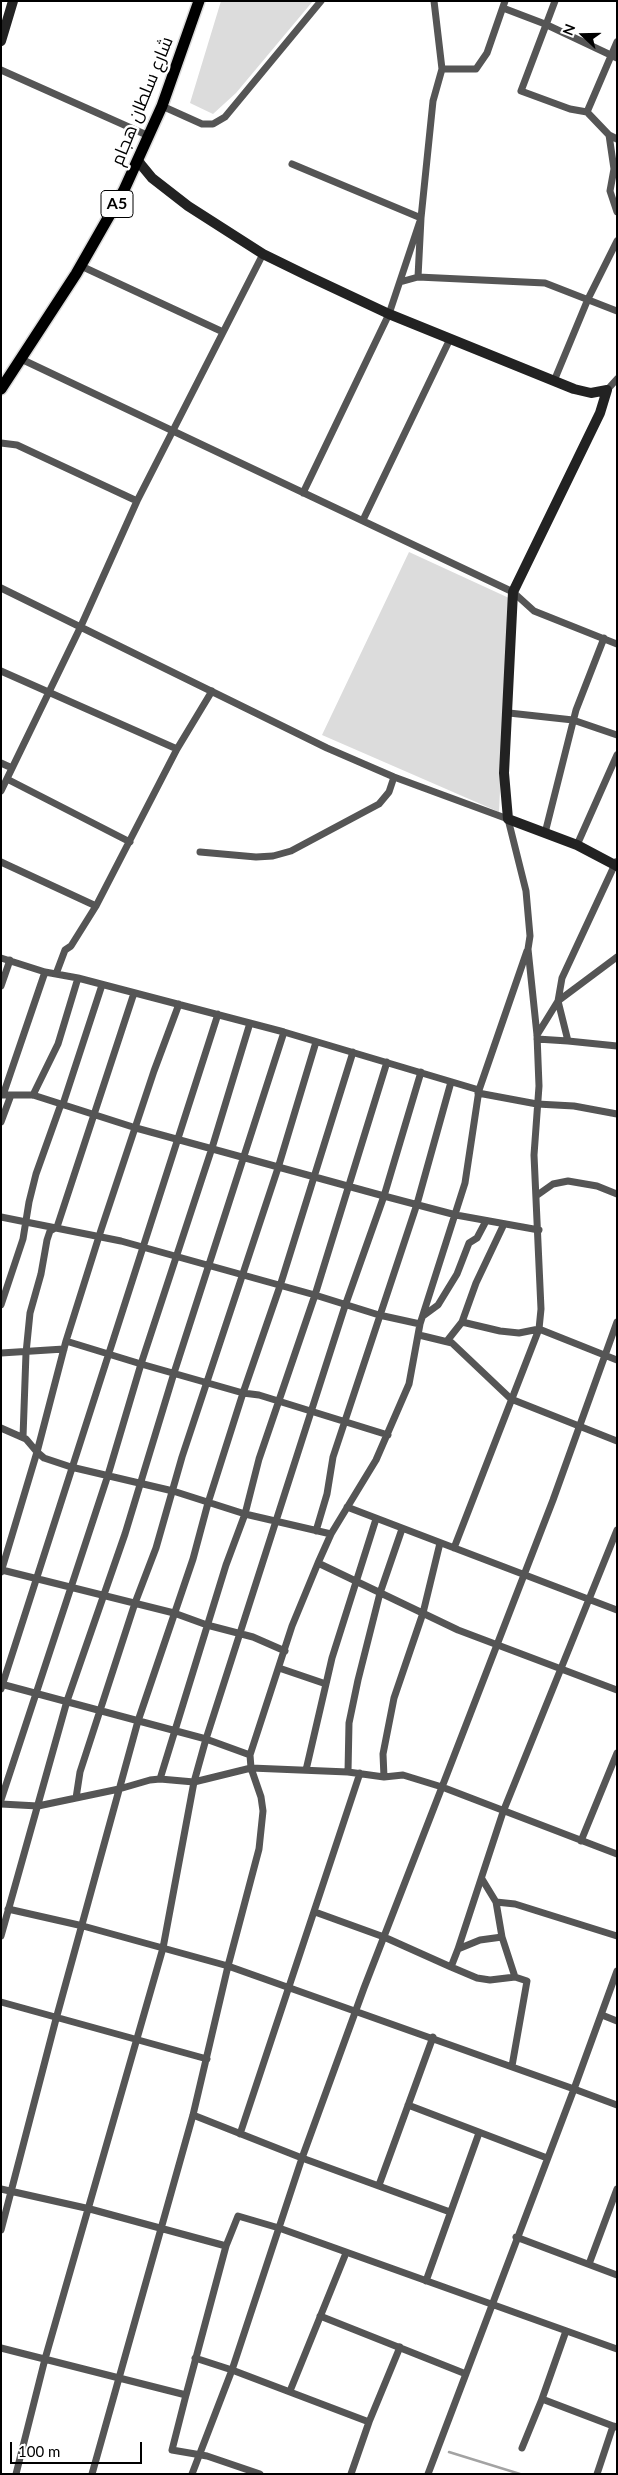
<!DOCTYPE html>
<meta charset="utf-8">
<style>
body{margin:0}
#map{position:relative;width:618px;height:2475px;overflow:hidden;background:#fff;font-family:Lato,sans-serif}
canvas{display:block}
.frame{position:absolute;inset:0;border:2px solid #000;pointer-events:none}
.north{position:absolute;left:558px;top:10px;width:50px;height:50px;-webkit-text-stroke:4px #fff;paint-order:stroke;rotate:291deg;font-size:14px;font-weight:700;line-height:20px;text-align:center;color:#000}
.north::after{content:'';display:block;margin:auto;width:18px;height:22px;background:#000;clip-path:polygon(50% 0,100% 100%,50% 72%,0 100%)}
.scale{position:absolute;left:10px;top:2442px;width:132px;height:22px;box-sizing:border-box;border:2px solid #000;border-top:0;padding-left:6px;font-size:15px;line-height:18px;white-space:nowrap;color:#000;-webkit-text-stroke:4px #fff;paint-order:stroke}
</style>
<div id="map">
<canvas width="618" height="2475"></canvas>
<div class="frame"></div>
<div class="north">N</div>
<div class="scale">100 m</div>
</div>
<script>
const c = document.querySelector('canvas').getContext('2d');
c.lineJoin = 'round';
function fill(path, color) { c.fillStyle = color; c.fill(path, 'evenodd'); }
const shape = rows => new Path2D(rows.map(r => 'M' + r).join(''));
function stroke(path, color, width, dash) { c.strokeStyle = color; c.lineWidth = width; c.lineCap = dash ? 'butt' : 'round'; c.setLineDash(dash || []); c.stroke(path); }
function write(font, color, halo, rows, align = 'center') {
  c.font = font + ' Lato,Cairo,sans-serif'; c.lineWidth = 5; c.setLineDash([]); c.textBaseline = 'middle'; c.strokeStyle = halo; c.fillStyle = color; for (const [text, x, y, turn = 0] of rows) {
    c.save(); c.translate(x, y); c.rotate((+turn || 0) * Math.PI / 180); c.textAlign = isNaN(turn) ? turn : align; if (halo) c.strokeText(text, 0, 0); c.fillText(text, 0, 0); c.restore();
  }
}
const green = shape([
 [221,1,313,1,236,93,213,114,190,103],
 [409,552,509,598,499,812,322,735]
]);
const stream = shape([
 [449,2452,520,2474]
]);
const minor = shape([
 [434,1,442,69],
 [555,1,521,91,570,109,587,112,609,135,617,139],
 [503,8,545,24,617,58],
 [1,70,149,136],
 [162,106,202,124,213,124,225,117,321,1],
 [587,112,617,42],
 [609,135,614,169,610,191,617,212],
 [292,164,421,218,418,277,545,283,617,311],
 [81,266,223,332],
 [400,282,418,277],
 [21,359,513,592,534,611,617,644],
 [554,381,588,299,617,241],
 [607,390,617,379],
 [1,443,17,445,137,501],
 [303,493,389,314,421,218,433,101,442,69,476,69,487,53,505,1],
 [363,520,450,339],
 [1,588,327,748,394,777,508,819,526,891,530,936,528,949,537,1035,539,1086,534,1155,541,1309,539,1329,454,1548],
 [1,671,177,749],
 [509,713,573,720,617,735],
 [1,763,12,768],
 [7,779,130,842],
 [1,791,81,626,137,501,263,254],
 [545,833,576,710,604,638],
 [577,845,617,755],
 [200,852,256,857,273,856,291,851,379,804,389,792,394,777],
 [1,862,96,906],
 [617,957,558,1001,568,1041,617,1046],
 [1,958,45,972,78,978,284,1032,479,1090,465,1183,420,1324,409,1384,376,1460,331,1534,318,1563,292,1626,250,1755,251,1768,261,1797,263,1811,259,1849,228,1966,193,2115,92,2474],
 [56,974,65,950,71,946,96,906,177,749,212,691],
 [1,986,10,960],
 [179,1004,154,1071,101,1230,66,1341,37,1452,44,1458,71,1467,173,1491,245,1514,331,1534],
 [537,1035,558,1001,562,978,616,862],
 [537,1039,568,1041],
 [479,1090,527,951],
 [478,1093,537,1104,574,1106,617,1114],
 [1,1095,33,1095,136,1128,384,1196,456,1215,539,1230],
 [3,1095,45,972],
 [33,1095,58,1044,78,978],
 [63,1104,102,985],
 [1,1122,11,1095],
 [536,1196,553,1184,568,1181,597,1186,617,1194],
 [1,1217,121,1241,315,1295,379,1315,420,1324],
 [1,1305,23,1239,29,1202,36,1174,61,1104],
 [423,1316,438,1305,457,1274,469,1243,477,1238,486,1221],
 [462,1322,476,1283,504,1224],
 [419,1335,452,1343,511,1399,617,1441],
 [66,1341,141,1364,243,1393,259,1395,388,1435],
 [447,1341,462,1322,500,1331,519,1333,539,1329,617,1360],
 [1,1353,64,1349],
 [1,1428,26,1439,37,1452,1,1572],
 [23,1437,26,1353,30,1313,41,1274,47,1240,50,1231,57,1227,60,1218,134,993],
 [347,1507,617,1610],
 [316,1531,327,1494,333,1457,417,1204,451,1082],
 [318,1563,458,1630,617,1690],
 [2,1570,174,1613,207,1625,253,1637,285,1651],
 [279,1668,326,1684,306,1770],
 [1,1684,206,1739,250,1755],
 [326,1684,332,1658,376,1519],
 [1,1689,218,1014],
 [348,1772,349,1723,358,1680,380,1593,402,1529],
 [384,1777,383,1754,394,1698,423,1613,440,1543],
 [160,1779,226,1565,245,1514,259,1459,315,1295,387,1062],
 [76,1798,80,1772,135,1603,156,1548,182,1457,278,1168,316,1042],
 [1,1800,108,1475,141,1364,212,1148,250,1023],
 [1,1804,38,1806,119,1789,150,1780,160,1779,194,1782,251,1768,348,1772,384,1777,403,1775,442,1787,553,1500,617,1322],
 [581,1841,617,1753],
 [482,1879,496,1902,502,1937,515,1977,527,1981,512,2066],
 [496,1902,515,1904,617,1936],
 [8,1909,83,1926,228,1966,574,2089,428,2474],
 [315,1912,384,1937,451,1967,458,1949,480,1940,502,1937],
 [1,1936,67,1701,125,1534,174,1373,284,1032],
 [458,1949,503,1812,617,1530],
 [451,1967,477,1978,490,1980,515,1977],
 [617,1971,574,2089,617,2105],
 [1,2002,207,2059],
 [602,2015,617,2021],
 [408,2105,547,2158],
 [193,2115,302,2158,450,2212],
 [240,2134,360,1773],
 [379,2185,433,2037],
 [1,2189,90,2209,226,2246,186,2395],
 [1,2230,56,2019,138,1721,193,1559,208,1503,243,1393,280,1286,353,1052],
 [516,2237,617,2275],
 [226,2246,238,2216,279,2228,617,2349],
 [589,2264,617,2189],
 [426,2281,479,2133],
 [320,2316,466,2374],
 [566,2331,542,2399,613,2426],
 [1,2348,186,2395,172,2450,207,2456,260,2474],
 [195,2358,232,2370,369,2422],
 [290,2391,346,2253],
 [522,2448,542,2399],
 [16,2474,45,2359,163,1948,194,1782,206,1739,345,1306,384,1196,421,1072],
 [192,2474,232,2370,302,2158,364,1988,442,1787,617,1854],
 [351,2474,369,2422,400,2347],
 [597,2474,613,2426,617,2427]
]);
const secondary = shape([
 [1,41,13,1],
 [138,161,152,178,188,206,263,254,308,276,389,314,574,389,591,393,607,390],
 [607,390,600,413,513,592,504,773,508,819,577,845,617,866]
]);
const trunk = shape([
 [1,389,76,274,124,190,162,106,199,1]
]);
const shields = [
 [117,204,32]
];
const shieldNames = [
 ["A5",117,204]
];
const streetNames = [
 ["شارع سلطان هجام",142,101,-68]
];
fill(green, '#dcdcdc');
stroke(stream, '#a3a3a3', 2.5);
stroke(trunk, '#dbdbdb', 14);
stroke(minor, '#555', 7);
stroke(secondary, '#222', 10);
stroke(trunk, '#000', 11);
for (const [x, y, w] of shields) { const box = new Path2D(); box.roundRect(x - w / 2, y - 13.5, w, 27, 4); c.fillStyle = '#fff'; c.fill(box); stroke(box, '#000', 1); }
write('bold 16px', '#000', null, shieldNames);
write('18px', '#000', '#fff', streetNames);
</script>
